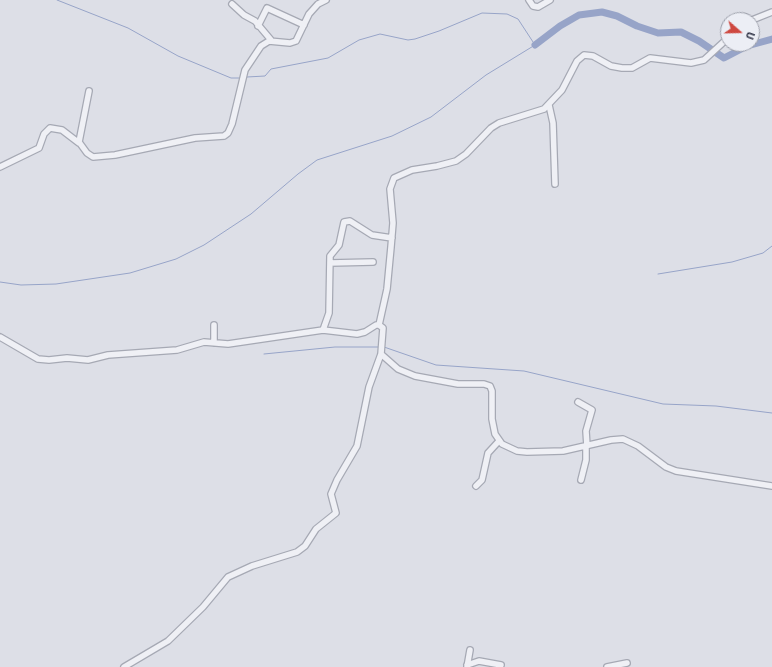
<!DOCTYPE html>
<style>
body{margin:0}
#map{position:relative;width:772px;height:667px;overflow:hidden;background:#dddfe7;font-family:"PT Sans",sans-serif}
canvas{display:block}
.north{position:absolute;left:720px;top:12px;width:40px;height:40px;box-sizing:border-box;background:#eceef5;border:1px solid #9da0ab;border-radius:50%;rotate:110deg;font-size:11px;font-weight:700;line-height:16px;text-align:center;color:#262a3d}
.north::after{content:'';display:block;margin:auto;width:14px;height:18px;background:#ce4840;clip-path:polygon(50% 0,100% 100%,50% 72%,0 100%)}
</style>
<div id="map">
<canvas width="772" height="667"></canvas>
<div class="north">U</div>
</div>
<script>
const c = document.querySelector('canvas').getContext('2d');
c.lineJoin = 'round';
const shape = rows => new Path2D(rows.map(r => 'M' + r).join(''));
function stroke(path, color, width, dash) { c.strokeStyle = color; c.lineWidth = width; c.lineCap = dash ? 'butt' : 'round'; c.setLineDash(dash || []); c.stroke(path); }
const stream = shape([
 [57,0,128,28,178,56,231,78,241,78],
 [658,274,732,262,763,253,772,246],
 [0,282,21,285,56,284,130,273,176,259,204,245,251,214,298,174,317,160,392,136,431,117,486,75,535,45,518,19,507,14,482,13,439,31,415,39,408,40,380,34,359,40,328,58,271,69,265,76,247,77],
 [384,347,436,365,524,371,663,404,716,406,772,413],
 [264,354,335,347,379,347]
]);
const river = shape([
 [535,45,560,26,579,15,602,12,617,16,637,26,658,33,681,32,699,41,724,58,747,46,772,39]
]);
const minor = shape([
 [529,0,533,6,538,7,550,0],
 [232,4,244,15,255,21,271,40],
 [752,20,772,12],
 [258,26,267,8,304,25],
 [89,91,79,142,87,153,93,157,115,155,195,138,224,136,228,133,232,124,245,70,261,46,269,41,290,43,296,41,309,14,318,4,326,0],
 [549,105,553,123,555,184],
 [0,167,39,148,44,134,50,128,62,130,79,143],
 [330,263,373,262],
 [379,325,387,289,391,247,393,223,390,189,394,178,412,170,437,166,456,161,466,154,491,128,499,123,544,109,562,90,577,61,584,55,593,56,611,66,622,68,632,68,650,58,691,63,704,60,728,38],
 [323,330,329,313,330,256,339,245,344,222,350,221,372,235,392,238],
 [0,337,38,359,49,360,67,358,88,360,108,355,177,350,204,342,228,344,323,330,357,334,365,332,376,325,379,325,383,328,381,354,369,387,357,446,337,480,331,494,336,513,316,529,305,546,297,552,252,566,228,577,203,607,168,641,124,667],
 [214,343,214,325],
 [381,354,398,369,415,376,458,384,484,384,490,386,492,391,492,419,495,434,502,444,517,451,527,452,563,451,611,440,623,439,638,446,666,467,676,471,772,486],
 [578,402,592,410,586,431,587,446],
 [581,480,586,460,586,446],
 [476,486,482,480,488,453,499,441],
 [467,665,479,661,501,665],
 [467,667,470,650],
 [607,667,627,663]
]);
stroke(stream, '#97a4c8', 1);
stroke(river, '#97a4c8', 7);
stroke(minor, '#a6a9b4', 8);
stroke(minor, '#eff0f5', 5.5);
</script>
